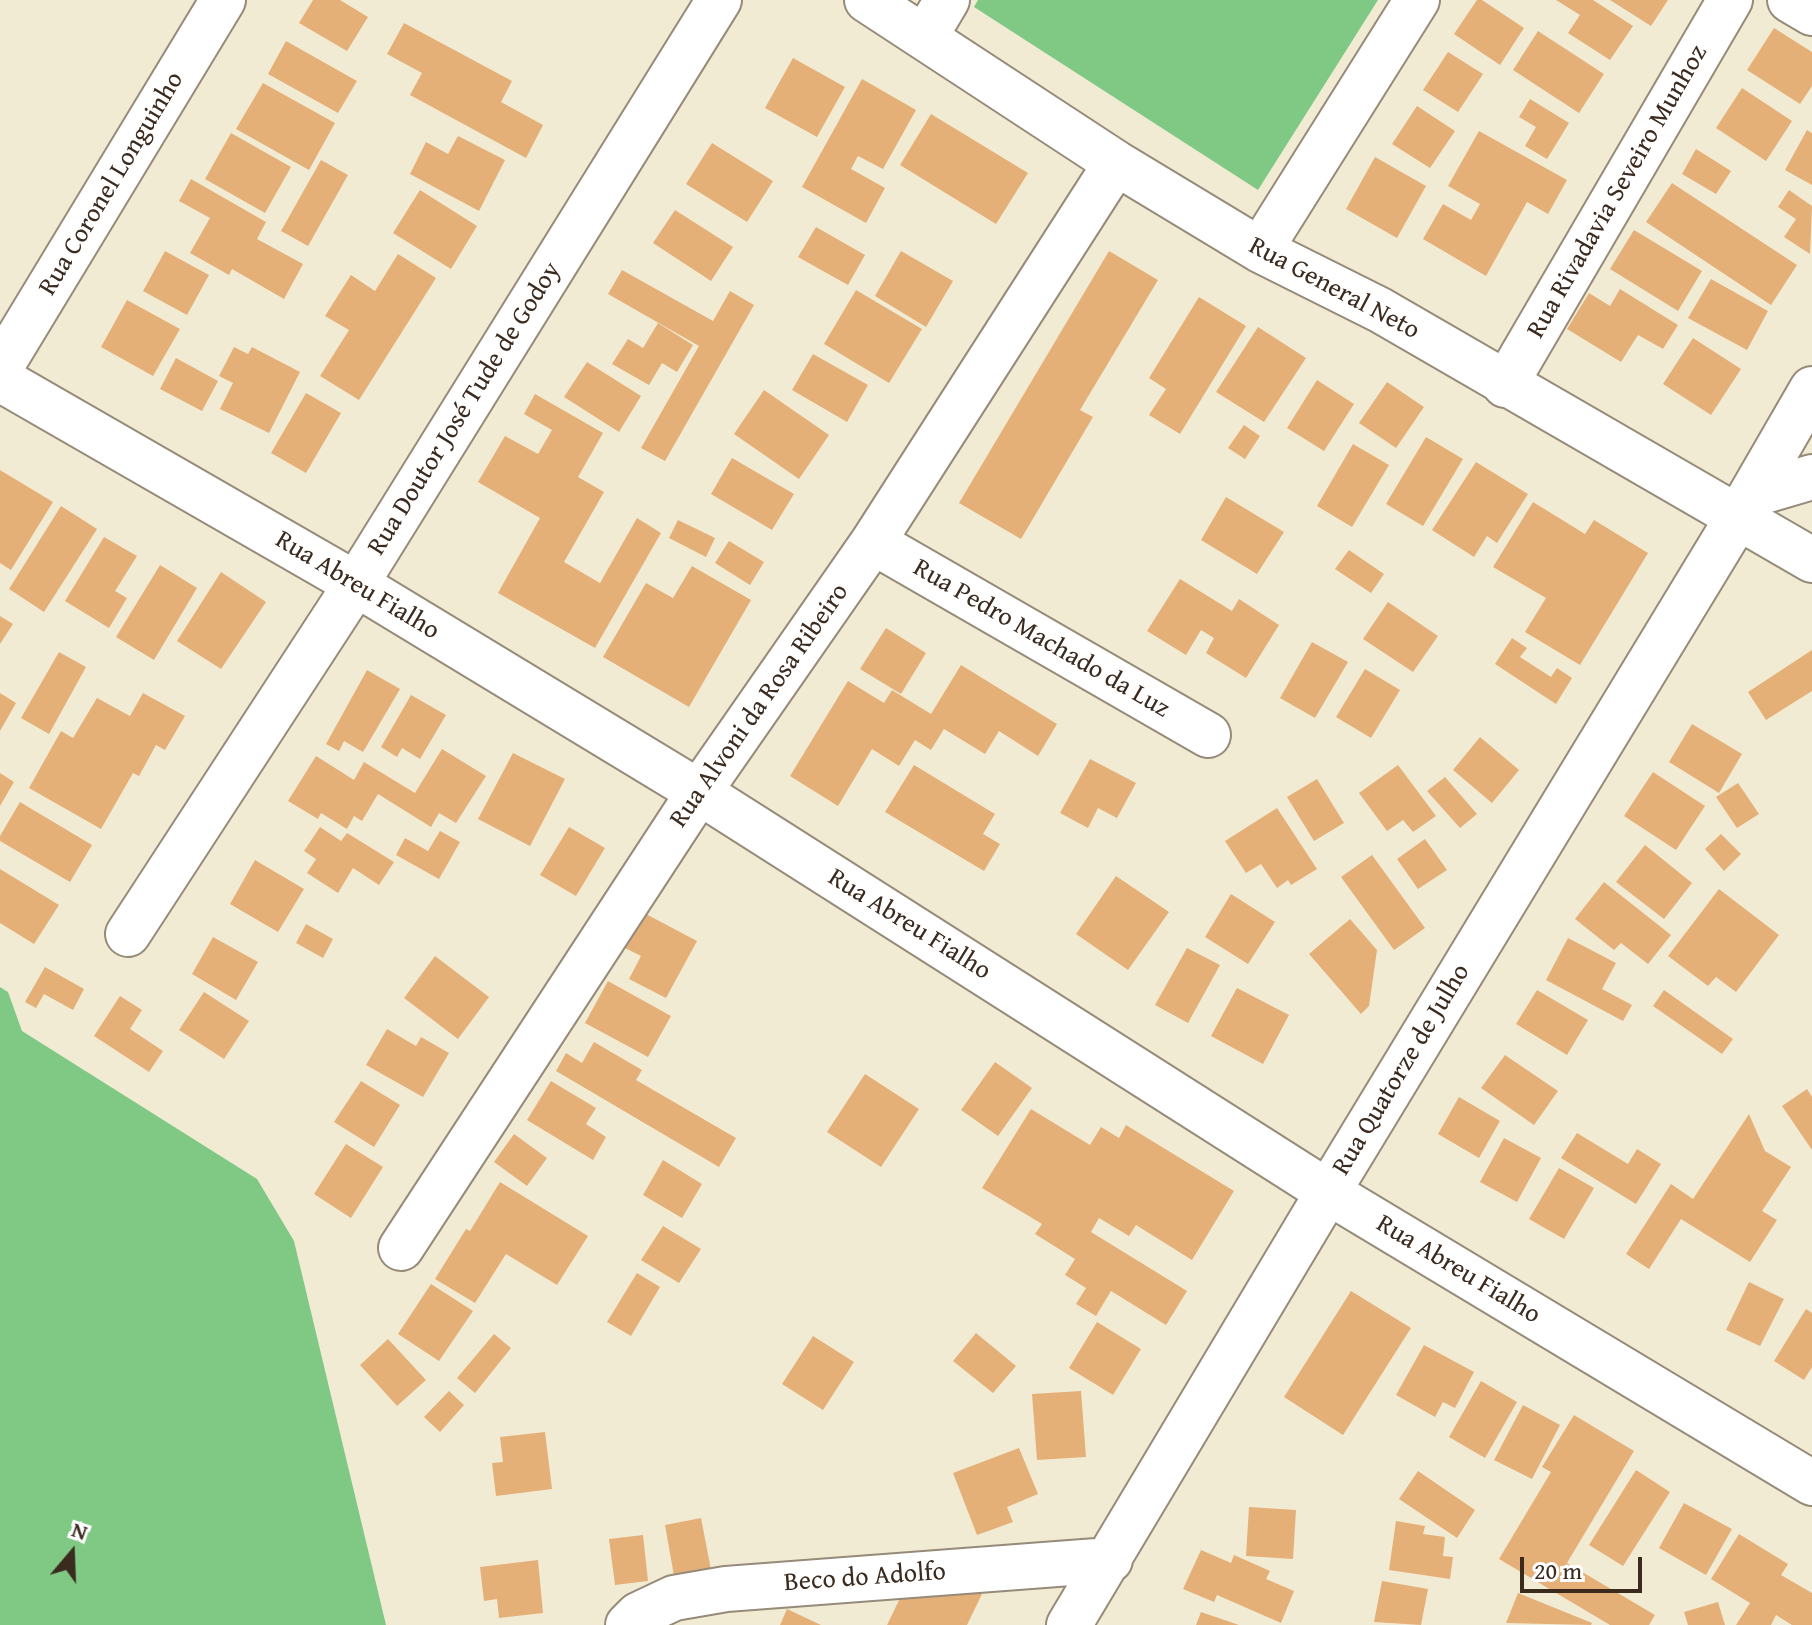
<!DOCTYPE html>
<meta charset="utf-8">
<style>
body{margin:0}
#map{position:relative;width:1812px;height:1625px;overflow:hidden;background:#f2ebd4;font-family:"Gentium Book Plus",serif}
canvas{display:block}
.north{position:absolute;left:32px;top:1513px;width:80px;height:80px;-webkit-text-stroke:6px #fff;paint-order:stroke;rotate:19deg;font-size:22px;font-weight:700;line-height:32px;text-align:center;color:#3b2a1e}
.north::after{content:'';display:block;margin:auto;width:28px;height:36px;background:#3b2a1e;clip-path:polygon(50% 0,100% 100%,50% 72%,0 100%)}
.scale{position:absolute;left:1520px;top:1557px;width:122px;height:36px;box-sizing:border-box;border:4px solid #3b2a1e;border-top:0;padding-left:10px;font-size:24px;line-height:28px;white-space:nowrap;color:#3b2a1e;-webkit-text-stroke:6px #fff;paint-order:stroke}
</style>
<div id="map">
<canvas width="1812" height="1625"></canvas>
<div class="north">N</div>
<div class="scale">20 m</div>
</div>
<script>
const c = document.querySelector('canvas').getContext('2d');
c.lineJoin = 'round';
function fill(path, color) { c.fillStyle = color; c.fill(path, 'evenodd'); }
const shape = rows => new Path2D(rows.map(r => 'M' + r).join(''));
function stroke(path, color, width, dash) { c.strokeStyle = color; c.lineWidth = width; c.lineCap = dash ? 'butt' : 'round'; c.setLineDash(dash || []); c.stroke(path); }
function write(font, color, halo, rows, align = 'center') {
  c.font = font + ' "Gentium Book Plus",serif'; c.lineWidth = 6; c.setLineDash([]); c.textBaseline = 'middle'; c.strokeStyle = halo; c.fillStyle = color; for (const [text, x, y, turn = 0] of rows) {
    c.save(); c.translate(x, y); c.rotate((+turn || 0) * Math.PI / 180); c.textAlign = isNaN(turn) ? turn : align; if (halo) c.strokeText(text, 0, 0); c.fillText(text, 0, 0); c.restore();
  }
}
const green = shape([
 [978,0,1378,0,1258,190,974,7],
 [0,987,8,992,22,1031,257,1179,294,1241,386,1625,0,1625]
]);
const building = shape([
 [313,0,340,0,368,17,347,51,299,23],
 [1477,0,1482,0,1524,28,1500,65,1454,34],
 [1556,0,1593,0,1633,26,1610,60,1568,33,1580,15],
 [1610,0,1668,0,1651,26],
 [404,23,512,81,501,102,543,125,526,158,410,95,422,73,387,54],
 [1774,28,1812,52,1812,86,1800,104,1747,70],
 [1538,31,1604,74,1579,113,1513,70],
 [286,41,357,81,338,113,268,74],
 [1448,52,1483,74,1458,112,1423,90],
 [793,58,845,87,817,137,765,108],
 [862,79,916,110,883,169,858,156,851,169,885,188,866,223,802,187],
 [263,83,335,123,309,170,236,129],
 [1742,88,1792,121,1766,161,1716,128],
 [1530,99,1569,123,1547,159,1525,146,1536,127,1519,117],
 [1417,106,1455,131,1430,168,1392,144],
 [931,114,1028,173,996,224,900,165],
 [1807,130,1812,133,1812,185,1785,170],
 [1479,131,1567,180,1548,214,1527,202,1486,276,1423,239,1443,204,1471,220,1480,204,1448,186],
 [231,133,291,167,265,213,205,179],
 [458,136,505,160,479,211,410,174,426,142,448,154],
 [712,143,773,181,747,222,686,184],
 [1696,149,1731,171,1716,194,1682,174],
 [1375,157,1426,186,1397,238,1346,209],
 [321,160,348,175,308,246,281,231],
 [191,179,266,222,257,239,303,264,284,299,232,269,229,275,190,253,210,218,179,201],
 [1672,183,1797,265,1771,305,1646,222],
 [420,190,477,226,451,269,393,233],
 [1789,190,1812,206,1810,254,1784,237,1796,219,1778,207],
 [675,210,733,247,711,281,653,243],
 [816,227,865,255,848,285,798,257],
 [1634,230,1702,271,1678,311,1610,269],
 [165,251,209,275,187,315,143,291],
 [901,251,953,281,926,327,875,296],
 [1109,251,1158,280,1080,410,1093,417,1021,539,959,503],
 [398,254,436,278,359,400,320,376,349,330,325,316,351,275,375,291],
 [622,270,713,321,730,291,754,305,665,461,641,448,699,346,608,294],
 [1711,279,1768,311,1747,350,1688,318],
 [1620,289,1678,325,1663,349,1638,335,1621,362,1567,329,1589,293,1610,306],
 [856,290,922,329,889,383,824,344],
 [1199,297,1246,326,1180,434,1149,415,1166,389,1149,378],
 [127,300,180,329,153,376,101,347],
 [658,323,693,345,677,372,662,363,649,385,612,364,628,339,643,348],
 [1258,327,1306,358,1264,422,1216,392],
 [1693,338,1741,369,1711,415,1663,384],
 [234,347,248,354,252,347,300,372,269,433,220,409,233,383,219,376],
 [813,354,868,385,847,422,792,390],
 [176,358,218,381,202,411,160,389],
 [587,362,641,396,619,432,564,397],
 [1317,380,1354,404,1324,451,1287,428],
 [1387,382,1424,407,1396,448,1359,423],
 [764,390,829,435,799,479,734,434],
 [306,393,341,413,306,473,271,453],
 [535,394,603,433,578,477,604,492,564,562,600,583,637,518,661,533,595,648,498,593,540,518,478,482,505,436,538,454,552,430,524,414],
 [1244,425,1260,436,1245,459,1228,448],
 [1426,437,1463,459,1423,526,1386,504],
 [1353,444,1389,465,1352,527,1317,506],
 [732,458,794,494,772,530,711,494],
 [1476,462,1528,494,1497,543,1487,536,1474,557,1432,530],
 [0,470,53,502,11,570,0,563],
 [1226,497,1284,532,1257,574,1201,540],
 [1533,502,1585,534,1594,520,1648,553,1580,665,1525,632,1546,598,1493,567],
 [61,506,97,529,44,612,9,589],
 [678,520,715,538,706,557,669,538],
 [104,537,137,556,115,591,127,598,109,628,65,601],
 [729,541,764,562,750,585,715,563],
 [1349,550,1384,574,1371,593,1335,569],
 [160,565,197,588,154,660,116,637],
 [692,566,751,600,689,707,603,657,646,583,673,598],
 [221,572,266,602,221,669,177,641],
 [1180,579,1232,611,1239,599,1279,625,1246,678,1206,653,1214,638,1201,630,1186,655,1147,631],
 [1388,602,1438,636,1413,672,1363,639],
 [0,616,13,624,0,644],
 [886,628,926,653,901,694,860,669],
 [1512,638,1527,648,1520,657,1551,677,1557,668,1572,678,1556,704,1495,664],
 [1312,642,1348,662,1315,718,1280,698],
 [1812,650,1812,691,1766,720,1748,692],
 [59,652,86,667,49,734,21,718],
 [961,665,1057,724,1038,756,999,731,985,754,944,729,931,750,915,740,899,766,872,749,838,806,790,776,848,681,884,703,892,690,931,714],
 [1365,669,1400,690,1371,738,1336,717],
 [367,670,400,689,363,752,344,741,339,751,326,744],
 [0,693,16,703,0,731],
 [143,693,185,716,165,750,156,745,139,776,133,773,101,829,29,788,61,731,73,738,97,698,130,716],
 [411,695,446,715,420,759,402,748,397,757,381,747],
 [1692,724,1742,754,1719,793,1669,762],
 [1480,737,1519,770,1492,803,1453,770],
 [442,749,486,776,456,823,439,813,431,827,378,794,362,821,354,816,347,829,321,813,318,819,288,801,316,756,354,780,364,762,415,793],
 [513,753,565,779,530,846,478,819],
 [1090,759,1136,783,1117,818,1098,808,1088,828,1060,813],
 [914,765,995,814,983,834,1000,844,984,871,885,812],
 [1398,765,1436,816,1413,832,1403,820,1387,831,1359,793],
 [1653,772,1705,806,1676,850,1624,816],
 [0,773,14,782,0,806],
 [1445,777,1477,814,1460,828,1427,791],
 [1317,779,1344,823,1314,841,1287,797],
 [1738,783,1759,814,1737,828,1716,797],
 [20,802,92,845,70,882,0,841,0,836],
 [1277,808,1317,869,1291,885,1288,880,1277,888,1261,864,1246,873,1225,841],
 [320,827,341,841,347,833,394,862,379,885,353,868,338,893,307,873,316,859,304,851],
 [569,827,605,848,576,896,540,875],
 [440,831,460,842,439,879,396,855,405,838,428,851],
 [1721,834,1741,854,1724,871,1705,849],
 [1425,839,1447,870,1418,889,1397,859],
 [1645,845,1692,883,1664,919,1616,882],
 [1372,855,1425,928,1394,950,1341,877],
 [255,860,304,889,278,932,230,904],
 [0,869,59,905,34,944,0,923],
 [1116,876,1169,912,1128,970,1076,934],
 [1604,882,1671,935,1648,964,1621,943,1614,950,1575,919],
 [1719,889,1779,935,1736,992,1716,977,1708,986,1668,956],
 [1231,894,1275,922,1248,964,1205,937],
 [644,913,697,941,666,998,629,979,641,956,625,948],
 [1350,919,1377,950,1369,1006,1361,1014,1309,954],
 [306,924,333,939,323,958,296,943],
 [213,937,258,962,236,1000,192,974],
 [1568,938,1616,963,1602,989,1632,1005,1623,1021,1546,980],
 [1187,948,1220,965,1188,1023,1155,1005],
 [435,956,489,997,458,1039,404,998],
 [45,967,84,989,73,1010,44,994,36,1008,25,1002],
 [608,981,671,1016,648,1057,585,1023],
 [1237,988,1289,1015,1263,1064,1211,1036],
 [1537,990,1588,1020,1567,1055,1516,1024],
 [1664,990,1733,1039,1722,1054,1653,1006],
 [204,992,249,1021,224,1059,179,1030],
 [120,996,142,1010,130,1029,163,1051,149,1072,94,1036],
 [387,1029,416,1046,421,1037,449,1053,423,1097,366,1065],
 [594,1042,642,1070,636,1080,736,1138,719,1167,556,1071,566,1053,582,1063],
 [1505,1055,1558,1091,1534,1125,1481,1088],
 [995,1062,1032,1088,998,1136,961,1110],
 [865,1074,919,1109,881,1167,827,1132],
 [361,1081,400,1105,374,1147,334,1122],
 [551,1081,596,1108,586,1124,606,1137,593,1160,527,1120],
 [1807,1089,1812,1097,1812,1150,1782,1106],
 [1459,1097,1500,1121,1479,1158,1438,1134],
 [1031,1109,1090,1145,1101,1127,1119,1138,1126,1125,1234,1191,1192,1260,1136,1225,1129,1236,1099,1218,1091,1232,1187,1291,1166,1325,1111,1291,1096,1316,1076,1304,1086,1288,1065,1275,1075,1259,1035,1234,1042,1224,982,1188],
 [1749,1114,1765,1151,1791,1167,1762,1211,1777,1220,1750,1262,1681,1219,1649,1269,1626,1254,1671,1184,1693,1199],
 [1577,1133,1628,1164,1637,1149,1661,1164,1636,1204,1561,1158],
 [514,1134,547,1158,527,1186,494,1162],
 [1504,1138,1541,1158,1517,1202,1480,1182],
 [346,1144,383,1167,351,1218,314,1194],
 [663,1160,702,1184,682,1218,643,1195],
 [1559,1168,1594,1188,1564,1239,1529,1219],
 [500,1182,588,1236,557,1285,506,1254,475,1303,435,1279,466,1229,470,1231],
 [663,1226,701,1249,679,1283,641,1260],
 [637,1273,660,1287,631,1336,607,1322],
 [1749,1282,1784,1299,1760,1346,1726,1330],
 [431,1284,473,1311,439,1361,398,1334],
 [1351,1291,1411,1328,1343,1435,1284,1397],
 [1806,1309,1812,1313,1812,1367,1804,1380,1774,1361],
 [1097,1322,1141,1349,1113,1395,1069,1368],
 [976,1333,1016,1366,993,1393,953,1361],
 [494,1334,511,1348,475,1393,457,1378],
 [813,1336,854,1362,823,1410,782,1384],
 [388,1339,426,1380,397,1406,360,1365],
 [1424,1345,1474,1372,1455,1408,1443,1402,1435,1417,1396,1395],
 [1481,1381,1517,1402,1485,1458,1449,1437],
 [449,1391,464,1405,440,1432,424,1417],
 [1081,1391,1086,1457,1037,1460,1032,1394],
 [1523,1405,1560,1425,1532,1479,1494,1460],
 [1574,1415,1634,1451,1567,1563,1655,1615,1649,1625,1610,1625,1499,1559,1551,1472,1542,1467],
 [545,1432,552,1489,496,1496,492,1463,503,1462,500,1437],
 [1019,1448,1038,1494,1007,1507,1013,1522,977,1535,953,1473],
 [1636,1470,1670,1492,1623,1566,1589,1545],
 [1418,1471,1475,1510,1457,1538,1399,1499],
 [1684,1503,1732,1529,1706,1575,1659,1548],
 [1249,1507,1296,1510,1293,1559,1246,1556],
 [701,1518,711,1570,674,1576,665,1525],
 [1396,1521,1425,1526,1423,1534,1445,1537,1443,1556,1453,1557,1450,1579,1389,1570],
 [1739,1534,1788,1564,1781,1575,1812,1593,1812,1625,1792,1625,1776,1615,1771,1625,1736,1625,1750,1603,1711,1579],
 [643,1535,648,1581,615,1585,609,1539],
 [1201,1550,1231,1563,1234,1555,1270,1571,1266,1579,1294,1591,1281,1623,1217,1595,1214,1602,1183,1589],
 [538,1560,543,1613,499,1618,497,1599,484,1601,480,1567],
 [1382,1581,1428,1589,1421,1625,1374,1622],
 [903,1592,982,1594,967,1625,887,1625],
 [1518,1593,1592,1623,1591,1625,1506,1623],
 [1718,1602,1725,1625,1688,1625,1684,1612],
 [787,1609,821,1625,780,1625],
 [1201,1612,1239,1625,1196,1625]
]);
const minor = shape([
 [867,0,1116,163,1260,250,1380,310,1812,560],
 [1790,0,1812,13],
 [925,37,947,0],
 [1260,250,1417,0],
 [0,368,223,0],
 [0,379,356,584,699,792,1328,1192,1812,1483],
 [1505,385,1730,0],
 [1751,495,1812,477],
 [873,542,1208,735],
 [128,934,356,584,719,0],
 [401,1248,699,792,873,542,1116,163],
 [628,1625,638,1615,674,1598,726,1589,1110,1560],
 [1069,1625,1328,1192,1738,517,1812,389]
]);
const streetNames = [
 ["Rua Coronel Longuinho",112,184,-59],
 ["Rua Rivadavia Seveiro Munhoz",1618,192,-60],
 ["Rua General Neto",1334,289,28],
 ["Rua Doutor José Tude de Godoy",465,409,-58],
 ["Rua Abreu Fialho",357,586,31],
 ["Rua Pedro Machado da Luz",1041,639,30],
 ["Rua Alvoni da Rosa Ribeiro",760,706,-55],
 ["Rua Abreu Fialho",909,925,32],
 ["Rua Quatorze de Julho",1402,1070,-59],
 ["Rua Abreu Fialho",1458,1270,31],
 ["Beco do Adolfo",865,1578,-4]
];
fill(green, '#80c985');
fill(building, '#e4b078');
stroke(minor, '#968a79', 48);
stroke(minor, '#fff', 44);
write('26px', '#3b2a1e', '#fff', streetNames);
</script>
